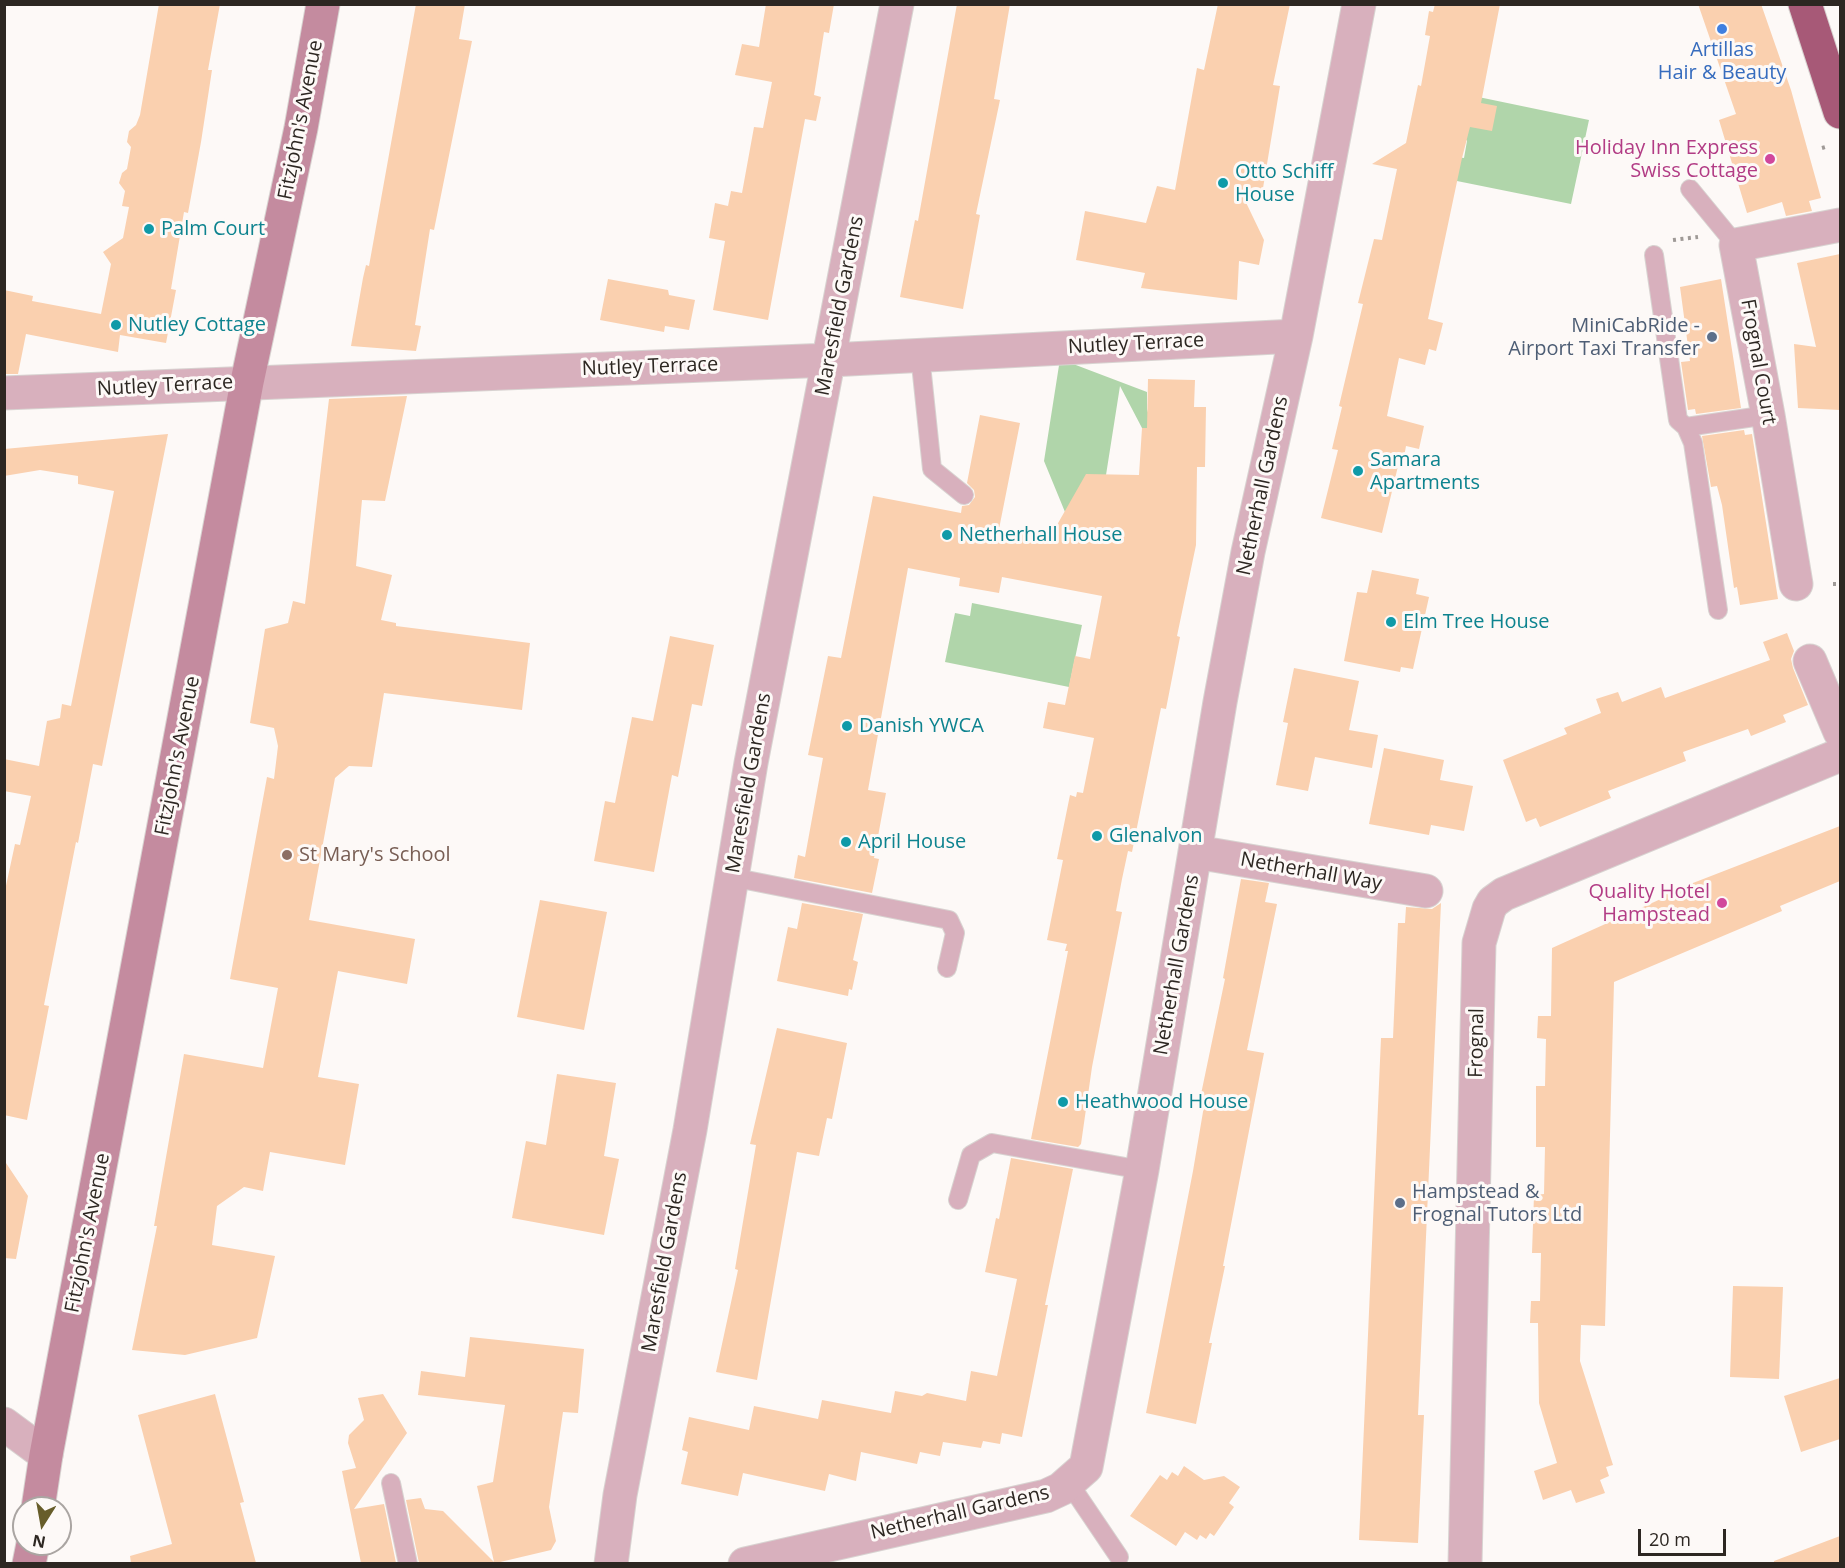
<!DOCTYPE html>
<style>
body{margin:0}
#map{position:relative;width:1845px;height:1568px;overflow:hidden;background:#fdf9f7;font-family:"Open Sans",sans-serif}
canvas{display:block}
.frame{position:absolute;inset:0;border:6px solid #2d2722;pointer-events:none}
.north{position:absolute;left:12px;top:1496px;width:60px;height:60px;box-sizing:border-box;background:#fdf9f7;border:2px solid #aaa5a2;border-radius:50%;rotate:191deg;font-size:16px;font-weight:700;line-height:24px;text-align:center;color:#2d2722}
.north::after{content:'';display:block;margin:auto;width:21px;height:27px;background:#675d2a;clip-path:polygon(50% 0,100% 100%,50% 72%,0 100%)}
.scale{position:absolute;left:1638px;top:1529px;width:88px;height:27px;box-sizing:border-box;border:3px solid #2d2722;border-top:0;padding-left:8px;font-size:18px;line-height:21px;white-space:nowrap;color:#2d2722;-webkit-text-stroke:4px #fdf9f7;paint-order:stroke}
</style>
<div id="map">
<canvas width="1845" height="1568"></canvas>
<div class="frame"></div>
<div class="north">N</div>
<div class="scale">20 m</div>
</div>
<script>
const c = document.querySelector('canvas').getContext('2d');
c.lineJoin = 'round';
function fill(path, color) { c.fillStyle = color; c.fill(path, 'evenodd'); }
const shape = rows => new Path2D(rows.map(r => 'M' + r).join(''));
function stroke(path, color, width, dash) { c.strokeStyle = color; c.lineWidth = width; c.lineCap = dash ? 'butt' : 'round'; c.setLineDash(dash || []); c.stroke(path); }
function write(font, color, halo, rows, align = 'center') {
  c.font = font + ' "Open Sans",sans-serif'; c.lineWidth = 6; c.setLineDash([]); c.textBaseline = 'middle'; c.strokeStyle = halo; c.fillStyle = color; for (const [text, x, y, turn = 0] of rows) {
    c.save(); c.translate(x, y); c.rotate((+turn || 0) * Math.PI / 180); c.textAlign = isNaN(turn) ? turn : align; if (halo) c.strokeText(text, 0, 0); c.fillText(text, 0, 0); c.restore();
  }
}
const green = shape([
 [1464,94,1589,120,1571,204,1447,179,1452,156,1464,158,1467,141,1458,126],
 [1060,359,1147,392,1147,409,1152,428,1142,428,1120,386,1106,475,1065,512,1044,461],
 [972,603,1082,625,1069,687,945,662,955,613,970,616]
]);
const building = shape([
 [159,4,220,4,208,70,212,70,201,142,188,213,184,212,171,289,176,290,166,343,120,335,118,352,26,334,18,374,4,374,4,290,33,296,32,301,101,314,111,264,103,252,123,238,129,207,122,206,125,191,119,183,122,173,127,169,131,147,127,142,129,131,136,125,140,115],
 [416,4,465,4,459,39,472,41,434,230,430,229,415,325,421,326,416,351,351,346,363,278,366,265,369,266],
 [766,4,834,4,829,33,824,32,814,95,821,97,816,121,805,119,768,320,713,310,725,241,709,238,715,203,728,206,731,191,742,193,754,127,763,128,772,82,735,75,742,44,759,47],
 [957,4,1010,4,994,99,1000,100,976,214,980,215,963,309,900,297,915,220,918,221],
 [1218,4,1290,4,1273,85,1280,86,1262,194,1240,190,1264,240,1259,265,1239,261,1237,300,1141,288,1145,273,1076,260,1085,211,1146,223,1157,186,1175,190,1197,68,1204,70],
 [1435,4,1500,4,1481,103,1497,106,1492,131,1470,127,1462,158,1428,319,1443,323,1436,351,1429,349,1425,365,1399,358,1387,416,1424,426,1419,449,1406,446,1403,463,1399,462,1382,533,1321,518,1338,450,1332,449,1342,407,1339,406,1363,304,1358,303,1374,239,1382,240,1397,169,1372,164,1406,143,1418,85,1421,86,1430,36,1425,35,1429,11,1433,12],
 [1698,4,1761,4,1791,90,1821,198,1809,201,1812,211,1786,216,1782,202,1747,213,1719,120,1736,114],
 [1840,254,1840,410,1798,408,1794,344,1816,347,1797,263],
 [608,279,668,290,669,295,695,300,689,330,665,326,664,332,600,320],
 [1721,279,1741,408,1696,414,1695,409,1688,410,1681,362,1690,361,1680,287],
 [1148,379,1195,380,1194,407,1206,407,1205,467,1197,467,1196,545,1177,636,1180,637,1166,709,1161,708,1132,852,1128,851,1122,879,1116,911,1122,912,1092,1067,1081,1144,1078,1147,1031,1139,1068,951,1065,951,1067,944,1047,940,1063,860,1057,859,1070,795,1076,797,1077,792,1083,793,1094,738,1043,728,1048,702,1065,705,1075,656,1090,659,1102,596,1002,577,999,593,959,586,960,578,908,568,868,790,886,793,874,858,879,859,872,893,794,878,798,855,805,857,823,758,808,755,828,656,841,658,873,496,961,513,962,506,969,505,975,497,974,490,967,483,980,415,1020,423,999,529,1049,539,1086,474,1139,475,1142,428,1147,428],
 [407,396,385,501,362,500,356,566,392,575,381,620,396,623,396,626,530,643,522,710,384,693,372,767,349,766,335,778,309,920,415,939,407,984,338,971,318,1077,359,1084,345,1165,270,1152,263,1191,244,1187,217,1206,212,1245,275,1256,257,1338,185,1355,132,1350,157,1226,154,1226,184,1054,263,1068,278,988,230,979,267,777,274,779,278,746,274,728,250,723,265,629,288,623,293,601,305,604,329,399],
 [1744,430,1745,435,1752,434,1778,599,1740,605,1737,587,1734,588,1722,505,1717,486,1711,487,1702,436],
 [168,434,102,766,93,764,78,843,76,842,44,1005,49,1006,27,1120,4,1115,4,895,15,844,20,845,31,796,4,791,4,759,39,766,47,721,60,718,62,704,71,706,114,491,78,484,78,476,40,470,4,476,4,449],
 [1372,570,1419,579,1416,594,1429,597,1413,669,1401,667,1400,672,1344,661,1357,592,1367,593],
 [1787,633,1794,651,1791,659,1793,668,1808,705,1783,715,1786,722,1751,736,1748,729,1683,752,1686,761,1608,791,1611,798,1540,827,1536,818,1526,822,1503,760,1567,734,1564,728,1601,713,1596,699,1618,692,1622,702,1661,687,1665,698,1770,660,1763,642],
 [670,636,714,645,702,706,692,704,678,777,672,775,654,872,594,861,605,801,615,803,632,717,653,721],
 [1294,668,1359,681,1349,730,1378,735,1372,768,1315,757,1308,791,1276,785,1288,723,1283,722],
 [1384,748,1444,760,1440,780,1473,786,1464,831,1431,825,1429,835,1369,824],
 [1840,826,1840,881,1780,906,1782,911,1614,982,1605,1326,1581,1325,1580,1361,1613,1465,1606,1467,1609,1476,1600,1480,1605,1493,1576,1503,1571,1490,1543,1500,1534,1471,1557,1463,1539,1403,1538,1323,1530,1323,1531,1301,1540,1301,1541,1253,1532,1253,1534,1195,1544,1194,1545,1147,1536,1147,1536,1086,1545,1086,1546,1039,1537,1038,1538,1016,1551,1016,1552,948,1663,898,1662,895],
 [1241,879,1269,883,1265,902,1277,904,1247,1050,1264,1053,1223,1266,1225,1266,1209,1343,1212,1343,1196,1424,1146,1413,1193,1171,1205,1100,1200,1099,1225,979,1223,978],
 [540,900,607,912,584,1030,517,1017],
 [802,903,863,914,853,960,858,962,852,990,849,989,848,996,777,981,788,927,797,929],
 [1441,903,1418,1415,1424,1415,1418,1543,1359,1540,1381,1038,1393,1038,1398,923,1405,923,1406,907,1432,909],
 [777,1028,847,1043,832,1119,827,1118,819,1156,797,1152,757,1380,716,1372,738,1270,735,1269,756,1145,750,1144],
 [557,1074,616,1083,604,1156,619,1159,604,1235,512,1218,526,1141,546,1145],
 [1011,1158,1073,1169,1045,1305,1048,1305,1022,1437,1002,1433,1000,1444,983,1441,981,1448,943,1442,940,1456,920,1452,917,1464,861,1452,856,1481,829,1474,825,1491,743,1473,738,1496,681,1484,688,1452,682,1450,689,1417,749,1430,754,1406,818,1419,822,1400,891,1413,895,1391,922,1396,927,1393,966,1401,971,1371,997,1376,1017,1279,985,1272,996,1218,999,1219],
 [4,1160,28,1196,16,1259,4,1258],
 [1733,1286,1783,1287,1779,1379,1730,1377],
 [470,1337,584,1349,578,1413,563,1412,549,1507,556,1541,551,1550,496,1563,419,1563,406,1500,421,1498,425,1509,443,1511,494,1562,477,1486,493,1482,505,1405,418,1395,421,1371,465,1377],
 [1840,1378,1840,1439,1801,1452,1784,1396],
 [215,1394,244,1502,240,1503,256,1563,131,1563,130,1556,172,1544,138,1415],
 [383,1394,407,1433,354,1509,384,1504,396,1563,361,1563,342,1471,356,1468,348,1443,349,1435,364,1420,358,1398],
 [1184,1466,1204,1480,1224,1476,1240,1487,1229,1503,1234,1507,1214,1536,1210,1533,1206,1539,1200,1535,1197,1540,1185,1532,1176,1546,1130,1516,1160,1475,1167,1480,1172,1472,1178,1476],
 [1840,1536,1840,1563,1774,1563,1774,1561]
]);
const path = shape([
 [1822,148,1829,146],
 [1673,240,1698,237],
 [1833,584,1840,584]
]);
const lane = shape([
 [1690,189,1736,245],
 [1654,255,1678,420,1686,427,1768,415],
 [920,355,932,469,964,495],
 [1686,427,1693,443,1718,610],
 [731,877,949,920,955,933,947,968],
 [958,1200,971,1155,992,1143,1142,1170],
 [391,1483,408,1564],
 [1069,1483,1119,1557]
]);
const street = shape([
 [4,393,830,360,1296,336],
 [1796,584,1768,415,1736,245,1840,225],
 [1810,661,1840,732],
 [1196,852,1426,891],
 [4,1424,46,1455],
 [611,1564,620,1495,690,1130,751,763,897,4],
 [745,1564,1046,1496,1061,1489,1086,1467,1142,1170,1220,702,1248,552,1296,336,1359,4],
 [1465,1564,1479,943,1489,909,1493,902,1504,894,1840,755]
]);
const secondary = shape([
 [38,1508,46,1455,247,382,301,128,323,4],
 [29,1564,33,1544]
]);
const highway = shape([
 [1805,4,1840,112]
]);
const markers = [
 [1722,29,6,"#3f7fe0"],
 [1770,159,6,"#d1479c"],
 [1223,183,6,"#0f9aa8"],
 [149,229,6,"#0f9aa8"],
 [116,325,6,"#0f9aa8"],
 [1712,337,6,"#5c6f8a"],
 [1358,471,6,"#0f9aa8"],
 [947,535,6,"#0f9aa8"],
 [1391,622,6,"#0f9aa8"],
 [847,726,6,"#0f9aa8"],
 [1097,836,6,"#0f9aa8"],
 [846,842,6,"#0f9aa8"],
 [287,855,6,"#8d6e63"],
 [1722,903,6,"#d1479c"],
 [1063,1102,6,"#0f9aa8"],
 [1400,1203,6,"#5c6f8a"]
];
const shopNames = [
 ["Artillas",1722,50],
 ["Hair & Beauty",1722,73]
];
const streetNames = [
 ["Fitzjohn's Avenue",301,120,-79],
 ["Maresfield Gardens",840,306,-79],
 ["Nutley Terrace",1136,344,-3],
 ["Frognal Court",1758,362,80],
 ["Nutley Terrace",650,367,-2],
 ["Nutley Terrace",165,386,-3],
 ["Netherhall Gardens",1263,486,-78],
 ["Fitzjohn's Avenue",178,756,-79],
 ["Maresfield Gardens",749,783,-80],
 ["Netherhall Way",1311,872,10],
 ["Netherhall Gardens",1177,965,-80],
 ["Frognal",1477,1043,-89],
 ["Fitzjohn's Avenue",88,1233,-79],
 ["Maresfield Gardens",665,1262,-80],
 ["Netherhall Gardens",960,1513,-13]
];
const hotelNames = [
 ["Holiday Inn Express",1758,148],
 ["Swiss Cottage",1758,171],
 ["Quality Hotel",1710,892],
 ["Hampstead",1710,915]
];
const cultureNames = [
 ["Otto Schiff",1235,172],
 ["House",1235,195],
 ["Palm Court",161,229],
 ["Nutley Cottage",128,325],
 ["Samara",1370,460],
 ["Apartments",1370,483],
 ["Netherhall House",959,535],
 ["Elm Tree House",1403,622],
 ["Danish YWCA",859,726],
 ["Glenalvon",1109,836],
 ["April House",858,842],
 ["Heathwood House",1075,1102]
];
const serviceNames = [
 ["MiniCabRide -",1700,326],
 ["Airport Taxi Transfer",1700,349],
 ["Hampstead &",1412,1192,"left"],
 ["Frognal Tutors Ltd",1412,1215,"left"]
];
const educationNames = [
 ["St Mary's School",299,855]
];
fill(green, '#b0d5aa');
fill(building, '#fad0af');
stroke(lane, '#d8d3d1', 20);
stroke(street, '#d8d3d1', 35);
stroke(secondary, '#d8d3d1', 35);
stroke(highway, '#d8d3d1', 35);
stroke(path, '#9f9a97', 4, [3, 4.5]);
stroke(lane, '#d8b0bd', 18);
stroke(street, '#d8b0bd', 33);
stroke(secondary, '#c48b9f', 33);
stroke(highway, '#a75977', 33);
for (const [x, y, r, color] of markers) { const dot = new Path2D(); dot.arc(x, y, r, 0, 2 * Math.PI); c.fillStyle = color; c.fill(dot); stroke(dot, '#fdf9f7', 2); }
write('20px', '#366cbe', '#fdf9f7', shopNames);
write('20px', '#2d2722', '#fdf9f7', streetNames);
write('20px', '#b23c85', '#fdf9f7', hotelNames, 'right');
write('20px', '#0d838f', '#fdf9f7', cultureNames, 'left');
write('20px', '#4e5e75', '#fdf9f7', serviceNames, 'right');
write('20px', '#785e54', '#fdf9f7', educationNames, 'left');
</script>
